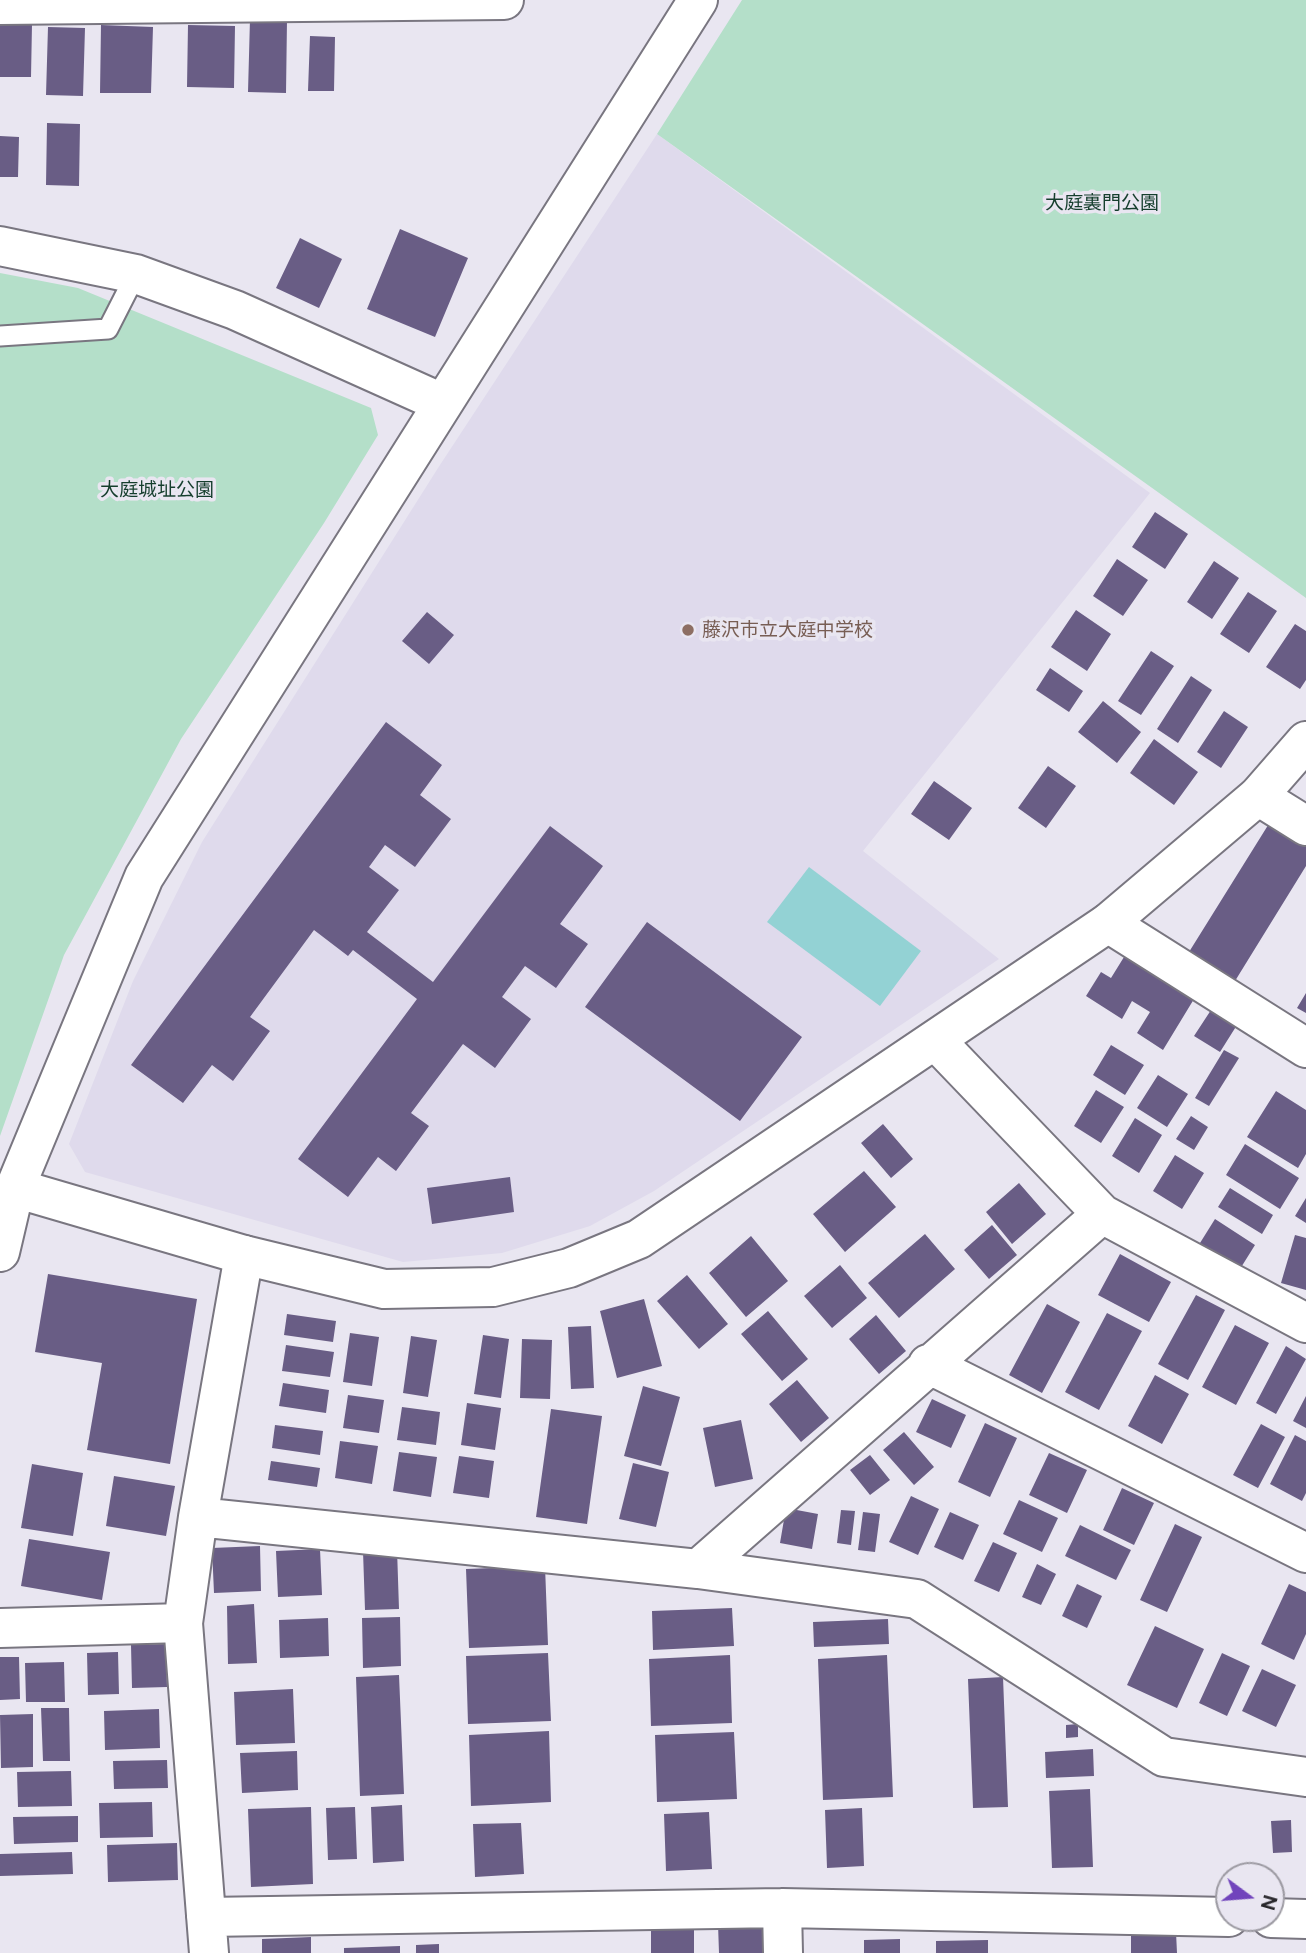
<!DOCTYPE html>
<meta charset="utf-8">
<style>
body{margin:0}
#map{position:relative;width:1306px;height:1953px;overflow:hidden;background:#e9e6f1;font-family:Figtree,sans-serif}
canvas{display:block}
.north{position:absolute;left:1215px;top:1862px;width:70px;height:70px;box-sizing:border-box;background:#e9e6f1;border:2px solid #9c9aa2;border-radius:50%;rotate:106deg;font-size:19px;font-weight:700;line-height:28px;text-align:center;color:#28272b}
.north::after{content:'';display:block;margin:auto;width:24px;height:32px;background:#7144bc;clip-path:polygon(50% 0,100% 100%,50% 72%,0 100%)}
</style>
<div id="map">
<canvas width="1306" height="1953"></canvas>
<div class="north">N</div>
</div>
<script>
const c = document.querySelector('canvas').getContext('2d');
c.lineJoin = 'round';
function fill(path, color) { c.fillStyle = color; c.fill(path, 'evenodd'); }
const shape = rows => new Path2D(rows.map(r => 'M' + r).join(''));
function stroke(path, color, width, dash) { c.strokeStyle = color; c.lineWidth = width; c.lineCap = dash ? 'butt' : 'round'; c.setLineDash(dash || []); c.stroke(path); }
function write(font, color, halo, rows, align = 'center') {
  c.font = font + ' Figtree,"Noto Sans JP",sans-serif'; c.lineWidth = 7; c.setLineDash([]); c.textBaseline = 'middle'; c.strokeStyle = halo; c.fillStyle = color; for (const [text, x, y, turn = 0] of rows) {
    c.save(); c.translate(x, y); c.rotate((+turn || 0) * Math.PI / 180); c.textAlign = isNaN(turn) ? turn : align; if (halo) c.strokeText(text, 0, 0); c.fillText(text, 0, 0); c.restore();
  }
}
const built = shape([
 [657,134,1150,493,863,851,999,959,654,1191,590,1226,502,1253,403,1262,85,1172,69,1144,133,981,202,842,438,468]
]);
const green = shape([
 [742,0,1306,0,1306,598,657,134],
 [0,273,78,288,371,408,378,435,324,523,181,739,64,955,0,1136]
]);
const water = shape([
 [809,867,921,951,880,1006,767,922]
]);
const building = shape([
 [250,19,287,20,286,93,248,92],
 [0,23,32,24,31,77,0,77],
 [101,25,153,27,151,93,100,93],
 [188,25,235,26,234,88,187,87],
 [48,27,85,28,83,96,46,95],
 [310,36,335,37,334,91,308,91],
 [47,123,80,124,79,186,46,185],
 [0,136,19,137,18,177,0,177],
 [400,229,468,258,435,337,367,309],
 [300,238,342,259,319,308,276,288],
 [1155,512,1188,534,1165,569,1132,547],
 [1117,559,1148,580,1123,616,1093,596],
 [1214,561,1239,578,1212,619,1187,602],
 [1248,592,1277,611,1249,653,1220,634],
 [1076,610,1111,634,1087,671,1051,647],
 [427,612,454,635,429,664,402,641],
 [1295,624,1306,631,1306,680,1300,689,1266,667],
 [1151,651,1174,666,1141,715,1118,701],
 [1050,668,1083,691,1069,712,1036,690],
 [1191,676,1212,690,1178,743,1157,729],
 [1103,701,1141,732,1117,763,1078,732],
 [1224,711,1248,727,1221,768,1197,752],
 [386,722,442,765,420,795,451,819,415,867,385,845,369,867,399,890,367,932,433,982,550,826,603,866,560,924,588,944,556,988,525,966,502,997,531,1019,495,1068,463,1044,411,1113,429,1126,396,1171,378,1157,348,1197,298,1159,417,999,353,950,348,956,314,930,250,1017,270,1031,233,1081,212,1065,183,1103,131,1065],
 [1154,739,1198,772,1174,805,1130,773],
 [1048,766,1076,786,1046,828,1018,808],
 [934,781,972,808,949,840,911,814],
 [1275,814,1306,833,1306,866,1235,981,1189,952],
 [647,922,802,1037,740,1121,585,1007],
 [1124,957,1194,999,1163,1050,1137,1033,1150,1012,1132,1001,1122,1019,1086,996,1101,972,1111,978],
 [1306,993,1306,1013,1297,1008],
 [1211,1010,1237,1025,1220,1052,1194,1036],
 [1111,1045,1144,1065,1125,1095,1093,1075],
 [1224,1050,1239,1058,1209,1106,1195,1098],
 [1158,1075,1188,1094,1167,1127,1137,1108],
 [1096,1090,1124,1107,1101,1143,1074,1126],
 [1276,1091,1306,1110,1306,1154,1298,1168,1247,1137],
 [1191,1116,1208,1127,1194,1150,1176,1139],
 [1135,1118,1162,1135,1139,1173,1112,1156],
 [883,1124,913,1159,891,1178,861,1143],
 [1245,1144,1299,1178,1280,1209,1226,1175],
 [1175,1155,1204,1173,1182,1209,1153,1191],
 [864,1171,896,1207,845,1252,813,1214],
 [510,1177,514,1212,432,1224,427,1188],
 [1019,1183,1046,1214,1012,1244,986,1212],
 [1230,1188,1273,1215,1262,1234,1218,1207],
 [1306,1198,1306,1223,1295,1216],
 [1215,1219,1255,1245,1240,1269,1200,1243],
 [992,1225,1017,1255,989,1279,964,1250],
 [925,1234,955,1269,899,1318,868,1283],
 [1295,1235,1306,1238,1306,1290,1281,1283],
 [751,1236,788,1281,746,1317,709,1273],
 [1120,1254,1171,1282,1149,1322,1098,1295],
 [840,1265,867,1298,832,1328,804,1296],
 [48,1274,197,1299,170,1464,87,1450,102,1363,35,1352],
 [687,1275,728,1324,699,1349,657,1301],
 [1196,1295,1225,1310,1188,1380,1158,1364],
 [644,1299,662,1366,617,1378,600,1311],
 [1047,1304,1080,1322,1042,1393,1009,1375],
 [768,1311,808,1359,782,1381,741,1334],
 [1107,1313,1142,1331,1099,1410,1065,1392],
 [287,1314,336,1321,333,1342,284,1335],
 [876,1315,906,1351,879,1374,849,1339],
 [1235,1325,1269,1343,1236,1405,1202,1387],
 [591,1326,594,1388,571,1389,568,1327],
 [350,1333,379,1337,372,1386,343,1382],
 [483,1335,509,1339,501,1398,474,1394],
 [411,1336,437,1340,428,1397,403,1393],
 [522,1339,552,1340,550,1399,520,1398],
 [286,1345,334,1352,330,1377,282,1371],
 [1286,1346,1306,1359,1276,1414,1256,1403],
 [1155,1375,1189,1394,1162,1444,1128,1426],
 [797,1380,829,1418,801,1442,769,1404],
 [283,1383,329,1390,326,1413,279,1406],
 [643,1386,680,1397,661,1466,624,1456],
 [348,1395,384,1400,379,1433,343,1428],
 [1306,1396,1306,1428,1293,1421],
 [932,1399,966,1415,951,1448,916,1432],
 [467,1403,501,1408,495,1450,461,1445],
 [402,1407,440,1412,436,1445,397,1440],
 [551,1409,602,1416,587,1524,536,1517],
 [741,1420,753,1479,715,1487,703,1428],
 [985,1423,1017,1438,990,1497,958,1482],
 [1261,1424,1285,1437,1258,1488,1233,1475],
 [275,1425,323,1431,320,1455,272,1448],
 [904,1432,934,1467,914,1485,883,1450],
 [1295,1435,1306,1441,1306,1493,1302,1501,1270,1484],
 [340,1441,378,1446,372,1484,335,1478],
 [399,1452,437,1457,431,1497,393,1491],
 [1049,1453,1087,1470,1067,1513,1029,1495],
 [870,1455,890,1480,870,1495,850,1470],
 [459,1456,494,1461,489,1498,453,1493],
 [271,1461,320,1468,317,1487,268,1480],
 [633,1463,669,1472,656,1527,619,1519],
 [32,1464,83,1473,73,1536,21,1528],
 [114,1476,175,1486,166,1536,106,1526],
 [1122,1488,1154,1503,1134,1545,1103,1530],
 [911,1496,939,1509,918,1555,889,1542],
 [1019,1500,1058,1518,1042,1552,1003,1534],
 [786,1508,818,1514,812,1549,780,1543],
 [841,1510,855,1511,851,1545,837,1543],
 [863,1512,880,1514,875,1552,858,1550],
 [950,1512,979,1525,963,1560,934,1547],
 [1175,1524,1202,1537,1167,1612,1140,1600],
 [1080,1525,1131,1550,1116,1580,1065,1556],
 [29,1539,110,1552,102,1600,21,1586],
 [993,1542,1017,1553,999,1592,974,1581],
 [260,1546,261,1591,214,1593,212,1548],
 [320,1549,322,1595,278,1597,276,1551],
 [397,1549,399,1609,365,1610,363,1551],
 [1037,1564,1056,1574,1041,1605,1022,1597],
 [545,1566,548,1645,469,1648,466,1569],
 [1077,1584,1102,1596,1087,1628,1062,1616],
 [1289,1584,1306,1592,1306,1634,1294,1660,1261,1644],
 [254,1604,257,1663,228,1664,227,1606],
 [732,1608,734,1646,653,1650,652,1611],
 [400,1617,401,1666,363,1668,362,1618],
 [328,1618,329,1656,280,1658,279,1620],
 [888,1619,889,1644,814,1647,813,1622],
 [1155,1626,1204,1649,1177,1708,1127,1685],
 [166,1644,167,1687,132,1688,131,1645],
 [118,1652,119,1694,88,1695,87,1653],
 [548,1653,551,1721,468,1724,466,1656],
 [1222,1653,1250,1666,1227,1716,1199,1703],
 [730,1655,732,1723,651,1726,649,1659],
 [887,1655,893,1797,823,1800,818,1659],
 [0,1657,19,1657,20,1699,0,1700],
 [64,1662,65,1702,26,1702,25,1663],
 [1262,1669,1296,1685,1276,1727,1242,1711],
 [399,1675,404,1794,360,1796,356,1677],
 [1003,1677,1008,1807,973,1808,968,1679],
 [293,1689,295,1743,236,1745,234,1692],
 [41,1708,69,1708,70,1761,43,1761],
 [159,1709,160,1748,105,1750,104,1711],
 [33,1714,33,1767,1,1768,0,1715],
 [1078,1724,1078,1737,1066,1738,1066,1725],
 [549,1731,551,1802,471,1806,469,1735],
 [734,1732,737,1799,657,1802,655,1735],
 [1093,1749,1094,1776,1046,1778,1045,1752],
 [297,1751,298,1790,242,1793,240,1753],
 [167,1760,168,1788,114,1789,113,1761],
 [71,1771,72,1806,18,1807,17,1772],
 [1090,1789,1093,1867,1052,1868,1049,1791],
 [152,1802,153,1837,100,1838,99,1803],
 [402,1805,404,1861,373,1863,371,1807],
 [311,1807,313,1884,251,1887,248,1809],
 [355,1807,357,1859,328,1860,326,1808],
 [862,1808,864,1866,827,1868,825,1810],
 [709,1812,712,1869,666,1871,664,1814],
 [78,1816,78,1842,14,1844,13,1817],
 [1291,1820,1292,1852,1273,1853,1271,1821],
 [521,1823,524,1874,475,1877,473,1824],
 [177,1843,178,1880,108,1882,107,1845],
 [72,1852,73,1874,0,1876,0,1854],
 [764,1922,765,1953,719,1953,718,1924],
 [694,1927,694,1953,651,1953,651,1929],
 [1176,1932,1177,1953,1131,1953,1131,1933],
 [311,1937,311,1953,262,1953,262,1939],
 [900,1939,900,1953,864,1953,864,1940],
 [988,1940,988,1953,936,1953,936,1941],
 [439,1944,439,1953,416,1953,416,1945],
 [400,1946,400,1953,344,1953,344,1948]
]);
const service = shape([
 [0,336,108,329,136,274]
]);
const minor = shape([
 [0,5,504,0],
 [1258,796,1306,826],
 [1108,923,1306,1048],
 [936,1041,1102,1214,1306,1323],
 [928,1364,1306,1553],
 [198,1517,698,1569,917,1599,1164,1757,1306,1777],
 [698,1569,1102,1214],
 [0,1628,183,1623],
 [782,1908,783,1953],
 [206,1917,782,1908,1229,1917],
 [1271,1918,1306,1919],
 [209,1953,183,1623,198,1517,244,1255]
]);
const tertiary = shape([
 [0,246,136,274,235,310,442,403],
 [15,1188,244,1255,384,1289,493,1287,569,1268,639,1239,1108,923,1258,796,1306,741],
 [0,1252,15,1188,144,877,698,0]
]);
const markers = [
 [688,630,7,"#8d6e63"]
];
const parkNames = [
 ["大庭裏門公園",1102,203],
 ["大庭城址公園",157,490]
];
const educationNames = [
 ["藤沢市立大庭中学校",702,630]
];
fill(built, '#dfdaec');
fill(green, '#b4dfc9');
fill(water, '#93d2d4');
fill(building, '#695d85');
stroke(service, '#797680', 23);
stroke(minor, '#797680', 42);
stroke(tertiary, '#797680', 42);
stroke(service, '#fff', 19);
stroke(minor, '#fff', 38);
stroke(tertiary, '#fff', 38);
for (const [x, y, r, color] of markers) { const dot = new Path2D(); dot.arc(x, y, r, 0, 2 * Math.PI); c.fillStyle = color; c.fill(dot); stroke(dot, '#e9e6f1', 2.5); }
write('19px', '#153e2d', '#e9e6f1', parkNames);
write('19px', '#785e54', '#e9e6f1', educationNames, 'left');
</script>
